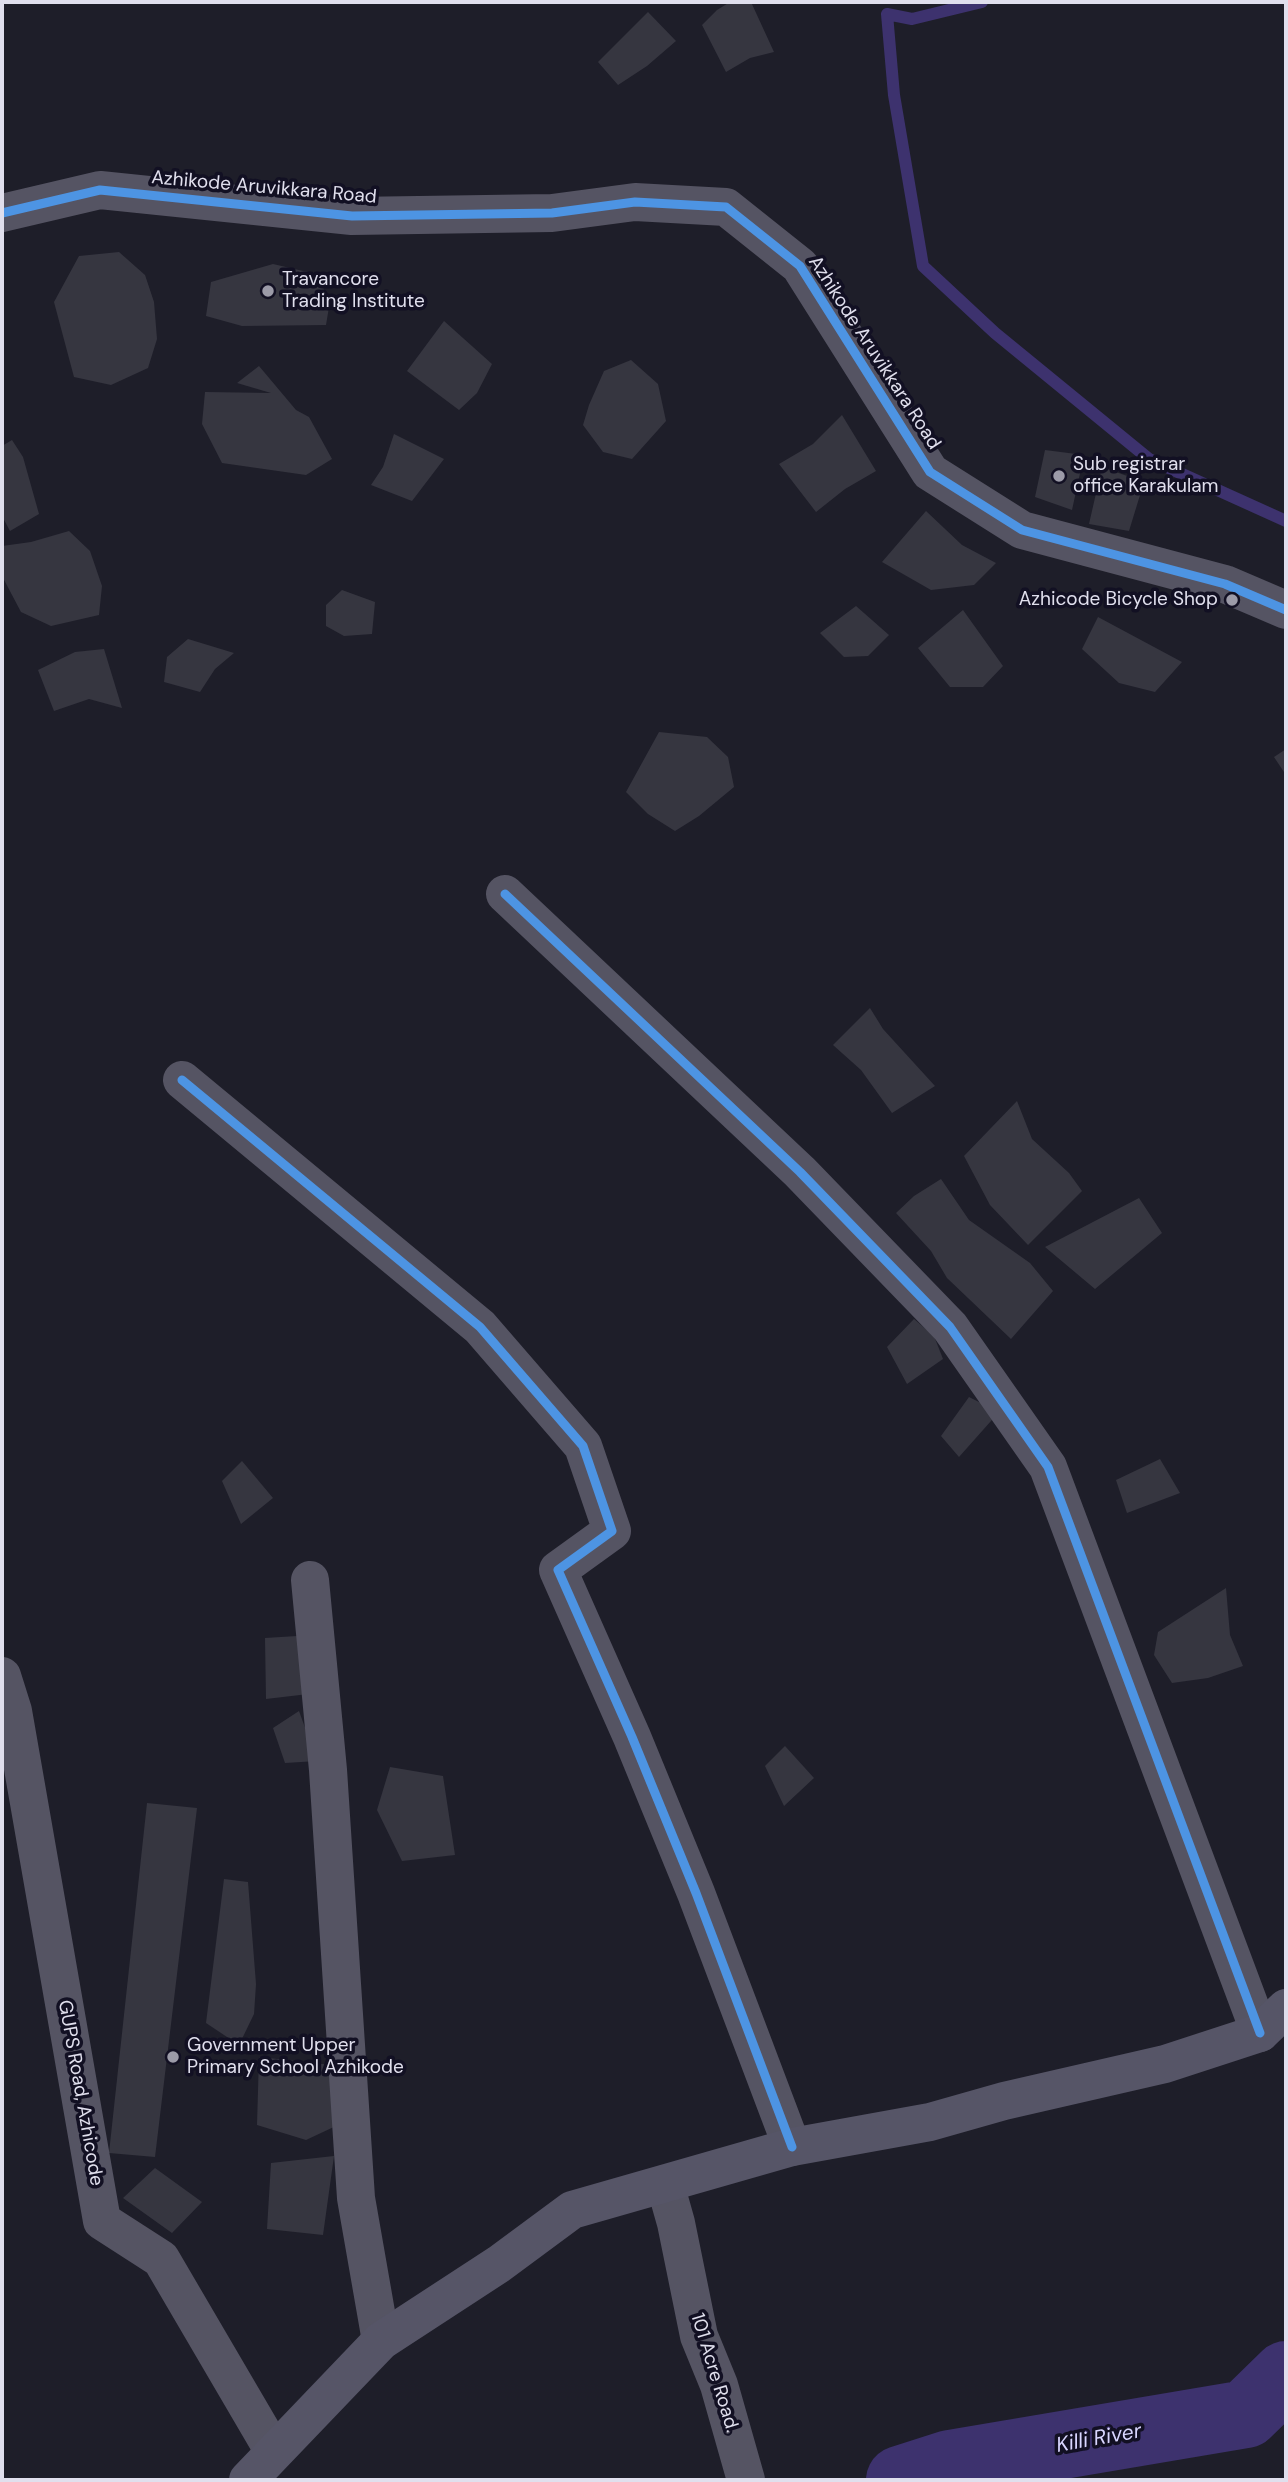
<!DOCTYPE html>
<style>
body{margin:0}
#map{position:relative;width:1288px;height:2482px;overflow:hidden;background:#1e1e29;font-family:"DM Sans",sans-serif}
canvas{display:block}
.frame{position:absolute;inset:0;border:4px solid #e0dfed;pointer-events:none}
</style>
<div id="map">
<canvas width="1288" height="2482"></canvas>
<div class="frame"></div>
</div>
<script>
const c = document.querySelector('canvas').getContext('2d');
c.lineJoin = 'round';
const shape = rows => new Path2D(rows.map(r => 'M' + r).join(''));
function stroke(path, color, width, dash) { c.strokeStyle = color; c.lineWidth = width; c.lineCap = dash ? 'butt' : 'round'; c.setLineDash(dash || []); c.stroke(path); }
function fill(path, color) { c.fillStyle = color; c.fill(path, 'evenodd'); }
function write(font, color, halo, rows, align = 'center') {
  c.font = font + ' "DM Sans",sans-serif'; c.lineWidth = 7; c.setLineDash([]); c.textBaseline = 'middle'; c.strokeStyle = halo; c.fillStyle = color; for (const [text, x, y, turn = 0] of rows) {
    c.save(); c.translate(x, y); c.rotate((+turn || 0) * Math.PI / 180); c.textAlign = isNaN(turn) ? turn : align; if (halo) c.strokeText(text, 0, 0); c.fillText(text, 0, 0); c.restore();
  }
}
const stream = shape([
 [982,2,912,19,887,14,894,95,923,266,995,333,1149,459,1286,521]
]);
const river = shape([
 [900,2480,950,2464,1246,2414,1286,2375]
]);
const building = shape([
 [730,2,751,2,774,52,750,58,726,72,702,25,717,10],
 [648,12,676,41,647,66,618,85,598,62],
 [119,252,145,275,154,302,157,339,148,368,111,385,74,377,54,302,79,256],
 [273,264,316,274,330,301,326,325,242,326,206,316,211,282],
 [444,321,492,364,477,393,459,410,407,371],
 [631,360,658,384,666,421,632,459,603,452,583,425,589,405,604,371],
 [259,366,296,410,309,417,332,459,306,475,222,463,202,424,205,392,271,393,237,383],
 [842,415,876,471,845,489,816,512,779,464,813,444],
 [394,434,444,459,412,501,371,485,383,467],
 [12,440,23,457,39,514,10,531,2,516,2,446],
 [1045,450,1084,455,1072,510,1035,497],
 [1102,467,1144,482,1129,531,1089,524],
 [926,511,962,545,996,563,974,585,931,590,882,562],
 [69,531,90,551,102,586,99,615,51,626,21,612,2,576,2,546,31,542],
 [342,590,375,602,372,634,344,636,326,626,326,605],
 [856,606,889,635,868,656,844,657,820,633],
 [963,610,1003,666,983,687,950,687,918,648],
 [1098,617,1182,662,1155,692,1119,683,1082,649],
 [188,639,234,653,215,669,200,692,164,682,167,657],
 [104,649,122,708,89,699,54,711,38,670,75,652],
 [659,732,707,737,728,757,734,787,699,816,675,831,648,814,626,792],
 [1286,749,1286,775,1274,757],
 [870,1008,883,1029,935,1086,892,1113,861,1070,833,1045],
 [1017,1101,1032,1139,1069,1173,1082,1191,1028,1245,990,1205,964,1156],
 [941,1179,969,1220,1030,1263,1053,1291,1011,1339,947,1278,931,1251,896,1213,914,1196],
 [1139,1198,1162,1233,1095,1289,1045,1247],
 [914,1319,934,1336,943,1359,907,1384,887,1347],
 [969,1397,999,1412,959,1457,941,1436],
 [1160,1459,1180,1493,1127,1513,1116,1480],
 [242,1461,273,1498,241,1524,222,1481],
 [1226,1588,1230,1635,1243,1666,1208,1678,1172,1683,1154,1655,1158,1632],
 [297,1636,317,1693,266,1699,265,1638],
 [299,1711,317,1761,285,1763,273,1728],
 [785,1746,814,1778,784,1806,765,1766],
 [390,1767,443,1776,455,1855,402,1861,377,1810],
 [147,1803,197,1808,155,2157,109,2153],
 [224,1879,248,1882,256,1984,254,2014,239,2045,206,2023],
 [259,2057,331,2065,338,2125,306,2140,257,2125],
 [334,2156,323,2235,267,2229,271,2163],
 [155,2168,202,2202,172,2233,123,2198]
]);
const minor = shape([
 [2,213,100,190,352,216,552,213,635,202,726,207,800,266,930,472,1022,530,1225,584,1286,610],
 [505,894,800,1172,950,1327,1048,1467,1260,2033],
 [182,1080,480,1327,583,1446,612,1531,558,1570,632,1737,696,1893,792,2147],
 [310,1580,328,1770,356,2198,381,2341],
 [2,1676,13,1711,102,2221,161,2259,274,2452],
 [665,2184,676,2223,699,2336,719,2385,746,2480]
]);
const major = shape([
 [248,2480,381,2341,499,2264,572,2210,792,2147,930,2122,1004,2101,1165,2064,1260,2033,1286,2008]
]);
const cycleway = shape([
 [2,213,100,190,352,216,552,213,635,202,726,207,800,266,930,472,1022,530,1225,584,1286,610],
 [505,894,800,1172,950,1327,1048,1467,1260,2033],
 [182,1080,480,1327,583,1446,612,1531,558,1570,632,1737,696,1893,792,2147]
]);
const markers = [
 [268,291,7,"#9c9ba8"],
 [1059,476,7,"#9c9ba8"],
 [1232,600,7,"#9c9ba8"],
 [173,2057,7,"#9c9ba8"]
];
const streetNames = [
 ["Azhikode Aruvikkara Road",264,188,5],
 ["Azhikode Aruvikkara Road",874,353,57],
 ["GUPS Road, Azhicode",80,2093,80],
 ["101 Acre Road.",714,2373,73]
];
const poiNames = [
 ["Travancore",282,280],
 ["Trading Institute",282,302],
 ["Sub registrar",1073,465],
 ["office Karakulam",1073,487],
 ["Azhicode Bicycle Shop",1218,600,"right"],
 ["Government Upper",187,2046],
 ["Primary School Azhikode",187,2068]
];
const waterNames = [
 ["Killi River",1099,2439,-10]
];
stroke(stream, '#3d326e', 12);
stroke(river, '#3d326e', 68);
fill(building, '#363640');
stroke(minor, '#555463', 38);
stroke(major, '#565567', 38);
stroke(cycleway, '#4d94e3', 9);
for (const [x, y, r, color] of markers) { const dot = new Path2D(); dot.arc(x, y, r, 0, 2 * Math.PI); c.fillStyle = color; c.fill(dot); stroke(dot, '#121023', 2.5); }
write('19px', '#e0dfed', '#121023', streetNames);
write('19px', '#e0dfed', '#121023', poiNames, 'left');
write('italic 21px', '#d9d6ff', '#121023', waterNames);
</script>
